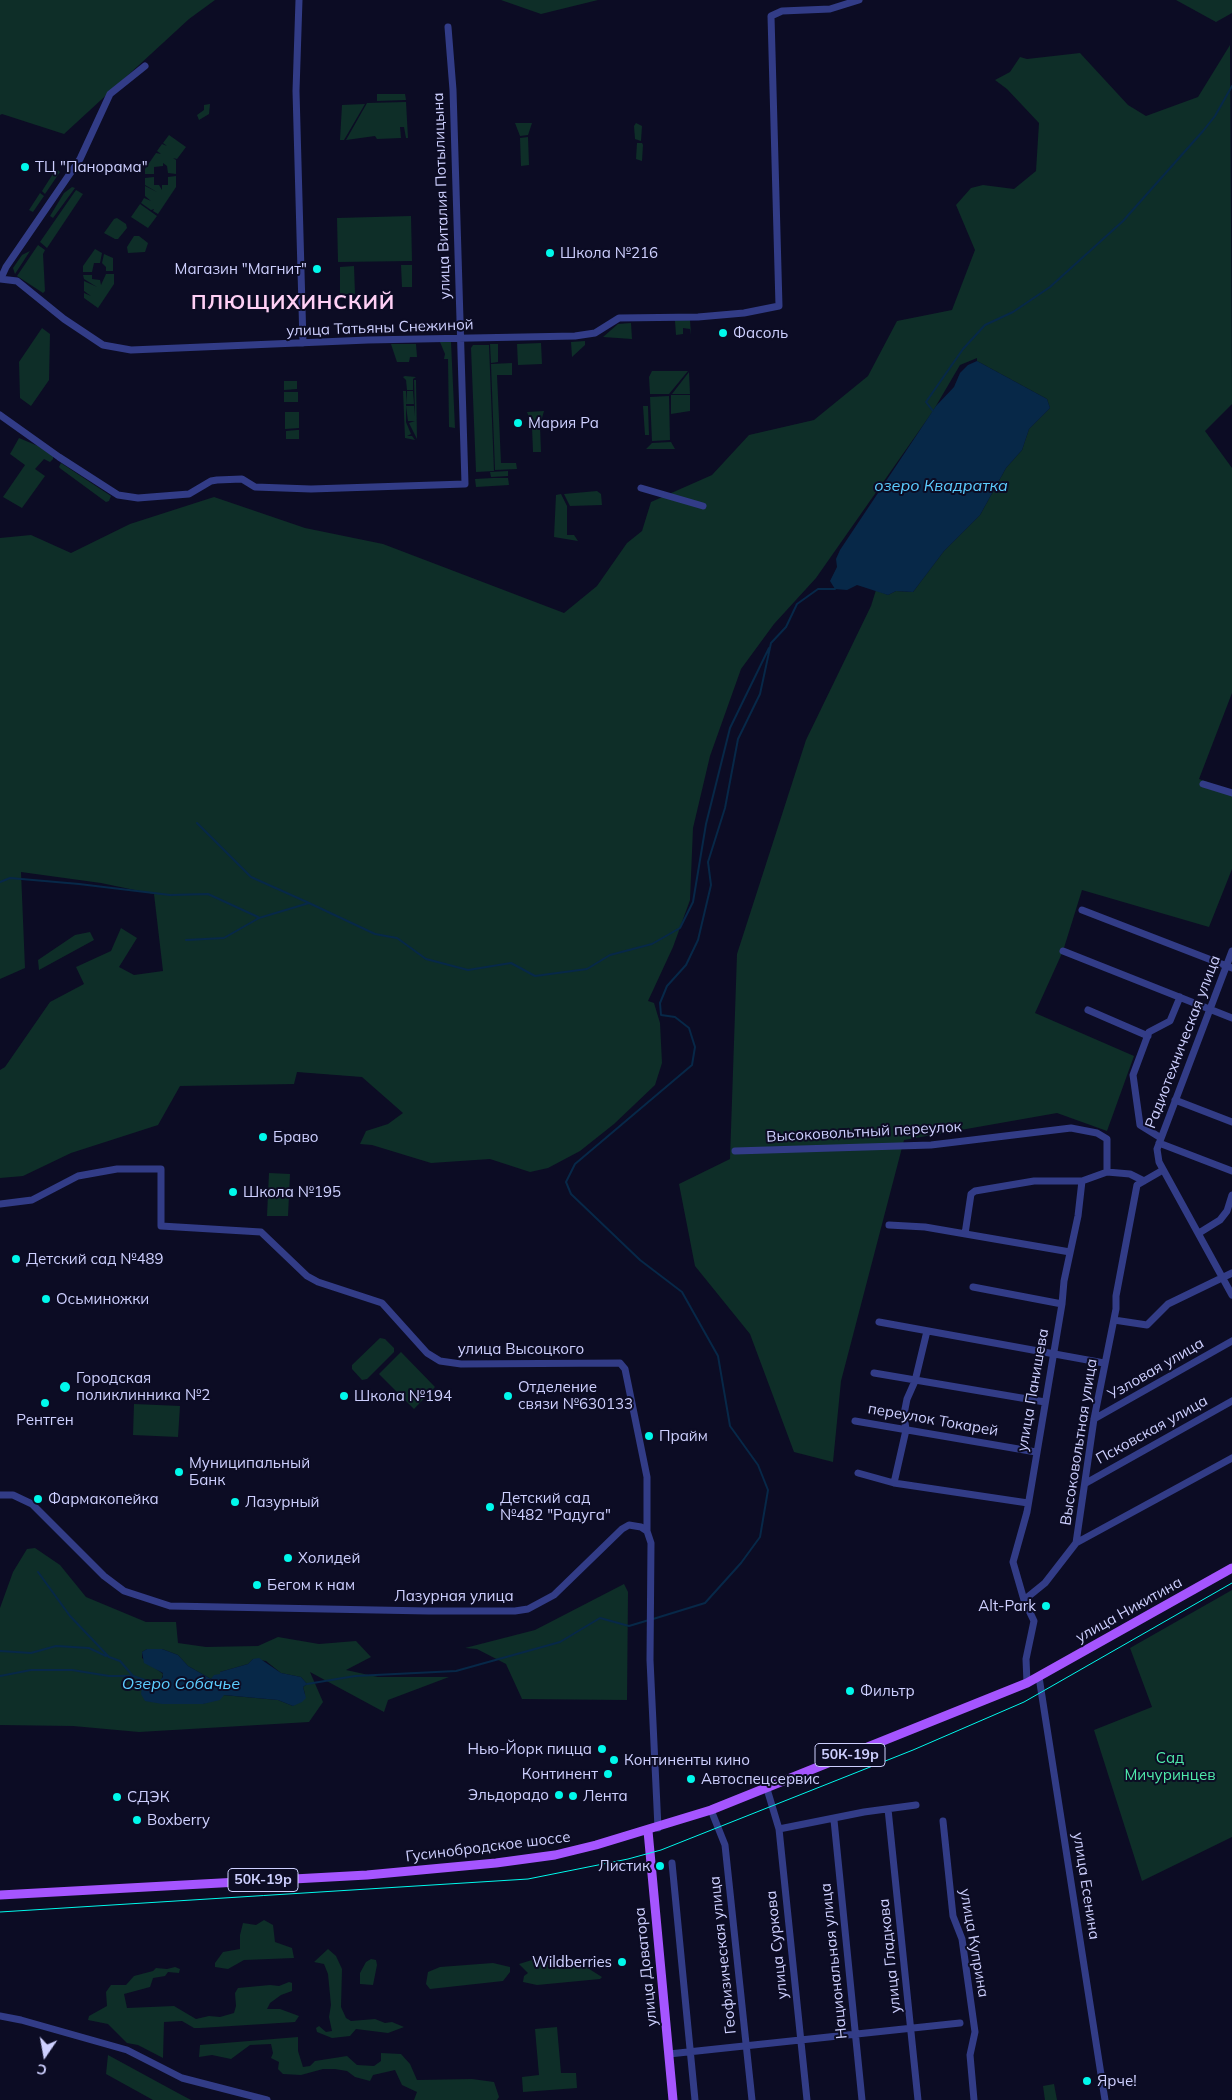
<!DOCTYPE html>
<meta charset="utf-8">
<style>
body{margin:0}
#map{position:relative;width:1232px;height:2100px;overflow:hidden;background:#0c0c24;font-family:Mulish,sans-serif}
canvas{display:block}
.north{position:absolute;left:20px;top:2030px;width:50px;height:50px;-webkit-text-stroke:4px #0c0c24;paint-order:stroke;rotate:192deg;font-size:14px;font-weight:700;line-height:20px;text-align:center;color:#ced0ff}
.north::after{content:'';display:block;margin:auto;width:18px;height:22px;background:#ced0ff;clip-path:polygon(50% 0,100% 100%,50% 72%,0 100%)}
</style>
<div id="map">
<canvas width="1232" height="2100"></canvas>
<div class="north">С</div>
</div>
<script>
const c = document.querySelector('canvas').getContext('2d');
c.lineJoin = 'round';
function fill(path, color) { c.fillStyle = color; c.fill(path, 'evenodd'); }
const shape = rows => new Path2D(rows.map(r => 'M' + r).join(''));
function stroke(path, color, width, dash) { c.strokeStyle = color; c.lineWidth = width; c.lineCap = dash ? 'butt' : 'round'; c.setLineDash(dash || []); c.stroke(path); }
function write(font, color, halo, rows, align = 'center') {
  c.font = font + ' Mulish,sans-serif'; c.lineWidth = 4; c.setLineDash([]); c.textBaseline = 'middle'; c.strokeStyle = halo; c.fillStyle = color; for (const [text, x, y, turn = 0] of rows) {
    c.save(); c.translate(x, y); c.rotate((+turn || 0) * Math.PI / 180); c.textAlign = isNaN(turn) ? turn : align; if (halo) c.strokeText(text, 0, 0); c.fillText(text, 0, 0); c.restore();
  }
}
const green = shape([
 [0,0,215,0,189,19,64,134,2,114,0,115],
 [501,0,598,0,541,14],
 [1176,0,1232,0,1232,13,1216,22],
 [1230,45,1232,404,1205,431,1232,468,1232,693,1199,779,1232,791,1232,869,1209,927,1082,890,1063,951,1035,1013,1134,1056,1107,1131,1057,1113,904,1140,841,1381,833,1462,794,1452,750,1334,695,1266,679,1184,730,1159,737,954,806,740,871,606,876,590,888,595,896,591,913,592,944,551,980,515,1006,468,1022,450,1029,429,1050,408,1047,399,977,361,977,358,960,365,933,411,816,578,774,624,741,669,710,756,693,828,690,900,673,947,648,1001,654,1003,660,1023,662,1063,655,1085,614,1124,580,1151,548,1168,530,1172,490,1159,431,1163,372,1145,360,1144,366,1131,388,1124,403,1113,362,1077,297,1072,294,1084,180,1086,158,1125,71,1153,23,1176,0,1178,0,1070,5,1067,50,1002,84,984,76,967,111,951,121,928,137,938,119,967,134,975,163,971,154,894,101,883,21,872,25,968,0,979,0,538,31,535,71,553,130,524,214,497,305,528,383,544,564,613,597,586,627,543,642,531,651,502,712,475,749,435,814,420,868,376,897,321,952,310,975,250,956,205,971,188,983,185,1014,189,1036,171,1039,123,1007,89,995,80,1010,72,1020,57,1027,59,1080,53,1128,105,1146,116,1198,97],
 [377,94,405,94,406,100,377,101],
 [406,102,408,138,406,138,404,127,400,127,401,138,377,139,375,136,346,140,367,103],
 [210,104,209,114,199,120,197,115,204,110,204,105],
 [365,104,344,140,340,140,342,105],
 [515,123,532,123,528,135,520,136],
 [636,123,642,126,641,141,635,139,634,126],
 [169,135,186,147,177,159,173,158,176,160,176,174,168,173,167,166,163,163,163,166,154,167,154,174,145,174,145,169,156,153,161,154,157,151,162,144,167,146,163,143],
 [528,137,529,165,521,166,520,138],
 [637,143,642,143,643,145,642,161,636,159],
 [56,169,60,172,45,194,42,191],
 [176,176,176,187,158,214,153,211,154,209,151,210,141,203,144,198,151,201,145,196,145,186,157,192,145,185,145,178,154,177,154,185,159,185,162,190,162,185,168,185,168,177],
 [72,187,75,188,53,218,50,216,64,193],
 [76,190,83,194,47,248,40,242],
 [40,193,44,196,33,212,29,210],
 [140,204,157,216,148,228,131,217],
 [411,216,412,261,338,262,337,218],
 [117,218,126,224,127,228,118,239,115,239,104,233,114,219],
 [134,236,139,236,148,243,145,252,128,253,127,247],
 [38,245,45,250,43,254,45,291,43,293,17,276],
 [95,249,102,253,100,263,94,263,92,272,83,272,83,266],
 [30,251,15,274,13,268,22,255],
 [104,254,113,258,113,271,106,271,106,267,102,263],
 [401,265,412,265,412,287,402,287],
 [354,266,355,294,340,294,340,267],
 [106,274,114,274,114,284,98,308,84,298,84,293,91,296,84,291,84,281,97,287,84,279,83,275,92,275,92,279,100,280,101,285],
 [673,319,690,320,691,335,690,329,683,328,683,334,676,335,675,321],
 [631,323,632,339,603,337,618,324],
 [42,328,50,334,49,380,31,406,20,398,19,362],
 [585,341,585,345,572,357,571,342],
 [440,342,451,342,455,428,449,427,448,359,444,359,445,354],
 [541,343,542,364,518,365,517,344],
 [391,344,416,344,417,357,410,357,409,362,397,362],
 [490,344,498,344,498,362,491,363],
 [473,345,489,345,494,471,476,472,471,348],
 [512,363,512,375,497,375,501,463,516,463,517,469,495,470,491,364],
 [652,371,688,371,669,394,650,394,649,377],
 [689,372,690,394,672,394],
 [405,376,416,377,413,379,413,390,407,390,406,380,403,377],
 [414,380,416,380,417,439,409,423,415,421,408,421,406,406,414,406,415,416],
 [284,381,297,381,297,389,284,390],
 [403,391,406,391,406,422,411,434,407,436,412,436,415,440,405,438],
 [407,391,413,391,414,404,406,404],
 [284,392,298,392,298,402,284,402],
 [671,395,690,395,690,411,671,414],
 [669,396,670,440,652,441,650,397],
 [643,406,648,406,649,435,645,435],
 [544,411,540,425,532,425,527,412],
 [285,412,299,412,299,428,285,429],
 [540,426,541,452,533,452,532,427],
 [297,430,299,430,299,439,286,439,286,431],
 [19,438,38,446,53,456,53,459,50,462,44,459,35,469,45,476,22,508,3,497,25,465,10,454],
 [671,442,675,449,646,449,652,443],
 [61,463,111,496,109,501,106,502,61,469,59,467],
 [508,471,508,476,491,477,490,472],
 [493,478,508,478,509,485,476,487,475,479],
 [597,491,601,494,602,505,570,506,564,494],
 [561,494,567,506,567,535,574,535,578,541,554,537,556,495],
 [90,932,94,940,39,970,38,960,75,935],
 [269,1173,290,1174,288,1216,267,1216],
 [380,1338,385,1339,394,1348,394,1352,367,1379,362,1380,352,1369,352,1365],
 [401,1352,435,1387,414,1409,379,1374],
 [134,1404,180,1406,178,1437,133,1435],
 [35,1548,60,1565,86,1597,146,1622,176,1622,178,1643,206,1647,258,1646,278,1637,319,1644,356,1641,371,1657,346,1670,378,1677,449,1677,388,1700,384,1712,310,1672,323,1702,309,1722,139,1732,73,1726,0,1725,0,1608,13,1572,27,1549],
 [147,1649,162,1649,178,1655,188,1666,211,1679,221,1675,220,1672,248,1664,253,1659,266,1661,281,1673,301,1677,307,1684,303,1687,305,1694,293,1706,278,1700,223,1695,203,1704,162,1704,161,1681,163,1674,142,1658,142,1652],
 [624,1584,628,1592,627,1700,522,1699,506,1664,477,1649,465,1648,535,1630],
 [1232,1590,1232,1837,1142,1881,1094,1730,1152,1707,1130,1648],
 [264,1920,273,1925,275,1942,292,1948,294,1958,244,1960,228,1969,215,1967,215,1963,223,1952,240,1949,240,1935,243,1923,256,1925],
 [328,1949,336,1956,342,1969,341,2007,346,2018,351,2021,375,2019,385,2023,392,2022,404,2027,388,2033,356,2029,350,2036,332,2038,317,2032,316,2028,319,2026,326,2032,332,2031,329,2017,331,2005,328,1974,324,1964,314,1962],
 [371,1959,376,1960,377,1965,373,1985,360,1984,360,1973,366,1962],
 [547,1959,560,1964,586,1967,602,1977,600,1979,537,1985,523,1982,524,1976,528,1973,519,1964,532,1960],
 [493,1963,510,1967,510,1972,503,1981,430,1989,426,1984,428,1972,440,1967],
 [175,1967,180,1969,179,1973,168,1972,165,1976,153,1978,150,1987,124,1994,127,2008,174,2006,196,2019,209,2016,220,2017,234,2013,236,2006,235,1993,238,1988,270,1985,279,1986,289,1982,292,1983,292,1991,281,1995,270,2003,267,2009,280,2009,299,2016,295,2022,200,2028,194,2028,182,2021,164,2022,163,2058,138,2045,127,2043,108,2024,88,2020,89,2016,107,2006,106,1992,111,1985,126,1985,134,1976,153,1971,156,1968,167,1969],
 [557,2027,561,2073,576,2073,577,2088,523,2092,522,2077,539,2075,535,2029],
 [298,2037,298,2051,303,2067,310,2066,315,2061,347,2056,357,2065,374,2066,381,2061,381,2053,401,2054,410,2064,417,2080,472,2079,494,2082,499,2097,497,2100,414,2100,417,2092,402,2085,395,2070,373,2075,370,2081,355,2077,347,2071,335,2069,323,2069,301,2075,283,2074,278,2069,279,2062,271,2058,273,2053,271,2044,250,2045,231,2059,212,2055,199,2057,200,2045],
 [108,2055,176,2092,191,2100,153,2100,106,2074],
 [1054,2084,1057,2100,1045,2100,1043,2086]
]);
const water = shape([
 [977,361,1047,399,1050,408,1029,429,1022,450,1006,468,980,515,944,551,913,592,896,591,888,595,857,585,847,590,835,589,830,581,837,567,836,559,840,550,936,406,954,387,960,373,968,365],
 [147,1649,162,1649,178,1655,188,1666,211,1679,214,1675,220,1674,220,1672,248,1664,253,1659,259,1658,281,1673,301,1677,307,1684,303,1687,306,1698,302,1702,293,1706,278,1700,224,1695,220,1700,203,1704,162,1704,145,1701,141,1694,142,1687,156,1684,163,1677,163,1673,144,1663,142,1652]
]);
const stream = shape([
 [933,411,926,402,963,349,985,325,1013,312,1050,287,1123,221,1203,131,1215,116,1232,86],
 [197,823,251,877,309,903],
 [0,882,10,878,79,884,170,895,208,894,258,917],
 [186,940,224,938,259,918,309,903,375,934,397,938,426,959,468,970,511,963,535,976,587,969,610,955,652,944,680,928,693,902,706,824,730,728,769,648],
 [38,1572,70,1616,109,1657,120,1661,133,1676,156,1684],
 [653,1619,705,1603,741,1563,760,1537,768,1490,758,1465,730,1426,718,1356,682,1292,640,1260,571,1194,566,1182,575,1164,692,1065,695,1047,689,1028,675,1017,661,1015,660,1003,667,986,686,965,698,940,711,885,708,862,725,808,738,739,760,694,771,643,786,627,797,604,818,589,835,589],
 [0,1651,31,1653,56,1646,89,1648,106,1656],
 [0,1676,31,1670,72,1670,109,1676,132,1676],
 [307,1684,355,1676,456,1671,560,1642,600,1618,629,1626,649,1620]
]);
const minor = shape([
 [299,0,296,91,303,343],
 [1,278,6,267,80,159,110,94,145,66],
 [0,279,17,281,64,319,103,345,131,350,368,340,575,336,595,333,619,318,698,317,744,313,779,306,771,16,782,11,830,9,859,0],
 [0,415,59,457,118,495,138,498,189,494,211,481,217,480,242,479,255,487,311,489,465,484,453,90,448,27],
 [641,488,703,506],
 [1203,784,1232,793],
 [1082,910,1232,968],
 [1063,951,1232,1018],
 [1232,951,1157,1149,1159,1162,1232,1295],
 [1088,1010,1148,1036],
 [1175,1100,1232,1122],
 [1161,1138,1140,1125,1133,1075,1149,1032,1170,1021,1180,997],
 [1159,1143,1232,1171],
 [735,1151,931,1145,1071,1128,1097,1133,1107,1139,1107,1172],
 [0,1204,32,1200,78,1176,117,1169,161,1169,161,1226,261,1232,307,1276,318,1282,382,1303,427,1353,440,1361,461,1364,620,1363,625,1369,647,1477,647,1531],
 [889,1225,925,1227,1070,1252],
 [1199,1233,1220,1220,1227,1211,1232,1195],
 [965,1234,971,1194,975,1191,1034,1181,1082,1181,1107,1172,1130,1174,1144,1181],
 [973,1287,1062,1304],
 [1114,1320,1147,1325,1168,1304,1232,1273],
 [879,1322,1104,1363],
 [874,1373,1045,1402],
 [1094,1419,1232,1341],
 [855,1421,1036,1452],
 [858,1473,894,1483,1028,1503],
 [894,1483,906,1430,904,1414,907,1399,915,1381,927,1331],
 [1086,1483,1232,1401],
 [0,1495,13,1495,32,1504,104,1576,124,1591,170,1606,428,1611,515,1611,528,1609,554,1595,622,1529,629,1525,641,1527,647,1531,651,1543,650,1660,658,1828],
 [1076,1543,1232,1458],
 [1024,1600,1013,1562,1027,1512,1062,1304,1064,1281,1078,1216,1082,1181],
 [1039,1677,1105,2100],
 [1027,1683,1026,1659,1034,1621,1024,1600,1045,1583,1076,1543,1094,1419,1116,1309,1116,1296,1137,1185,1163,1170],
 [767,1789,779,1829,807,2100],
 [888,1809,918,2100],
 [711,1810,725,1845,752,2100],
 [834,1820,862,2100],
 [943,1821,953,1916,962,1939,975,2032,970,2055,974,2100],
 [779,1829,864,1812,916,1805],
 [672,1863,695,2100],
 [0,2016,21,2020,127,2050,182,2078,267,2100],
 [669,2054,960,2023]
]);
const major = shape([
 [648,1831,673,2100],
 [0,1895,367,1875,496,1863,555,1855,596,1845,711,1810,1027,1683,1232,1568]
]);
const tram = shape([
 [0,1912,528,1879,628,1859,661,1850,913,1750,1024,1702,1232,1583]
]);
const markers = [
 [25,167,5,"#00f9eb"],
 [550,253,5,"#00f9eb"],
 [317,269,5,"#00f9eb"],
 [723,333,5,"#00f9eb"],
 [518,423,5,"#00f9eb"],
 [263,1137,5,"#00f9eb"],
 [233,1192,5,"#00f9eb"],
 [16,1259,5,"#00f9eb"],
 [46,1299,5,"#00f9eb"],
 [65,1387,6,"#00f9eb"],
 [344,1396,5,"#00f9eb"],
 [508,1396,5,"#00f9eb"],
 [45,1403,5,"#00f9eb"],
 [649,1436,5,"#00f9eb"],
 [179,1472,5,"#00f9eb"],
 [38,1499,5,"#00f9eb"],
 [235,1502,5,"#00f9eb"],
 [490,1507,5,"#00f9eb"],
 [288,1558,5,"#00f9eb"],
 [257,1585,5,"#00f9eb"],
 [1046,1606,5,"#00f9eb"],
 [850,1691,5,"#00f9eb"],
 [602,1749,5,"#00f9eb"],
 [614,1760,5,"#00f9eb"],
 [608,1774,5,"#00f9eb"],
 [691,1779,5,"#00f9eb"],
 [559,1795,5,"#00f9eb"],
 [573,1796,5,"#00f9eb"],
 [117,1797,5,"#00f9eb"],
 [137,1820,5,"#00f9eb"],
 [660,1866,5,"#00f9eb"],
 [622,1962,5,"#00f9eb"],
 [1087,2081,5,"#00f9eb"]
];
const shields = [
 [850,1755,70],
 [263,1880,70]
];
const shieldNames = [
 ["50К-19р",850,1755],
 ["50К-19р",263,1880]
];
const poiNames = [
 ["ТЦ \"Панорама\"",35,167],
 ["Школа №216",560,253],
 ["Магазин \"Магнит\"",307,269,"right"],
 ["Фасоль",733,333],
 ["Мария Ра",528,423],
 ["Браво",273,1137],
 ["Школа №195",243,1192],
 ["Детский сад №489",26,1259],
 ["Осьминожки",56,1299],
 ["Городская",76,1378],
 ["поликлинника №2",76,1395],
 ["Отделение",518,1387],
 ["связи №630133",518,1404],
 ["Школа №194",354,1396],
 ["Рентген",45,1420,"center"],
 ["Прайм",659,1436],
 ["Муниципальный",189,1463],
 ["Банк",189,1480],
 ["Детский сад",500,1498],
 ["№482 \"Радуга\"",500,1515],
 ["Фармакопейка",48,1499],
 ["Лазурный",245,1502],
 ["Холидей",298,1558],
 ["Бегом к нам",267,1585],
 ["Alt-Park",1036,1606,"right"],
 ["Фильтр",860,1691],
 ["Нью-Йорк пицца",592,1749,"right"],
 ["Континенты кино",624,1760],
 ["Континент",598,1774,"right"],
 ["Автоспецсервис",701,1779],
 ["Эльдорадо",549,1795,"right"],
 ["Лента",583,1796],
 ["СДЭК",127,1797],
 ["Boxberry",147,1820],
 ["Листик",650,1866,"right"],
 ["Wildberries",612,1962,"right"],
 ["Ярче!",1097,2081]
];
const streetNames = [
 ["улица Виталия Потылицына",442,196,-92],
 ["улица Татьяны Снежиной",380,328,-2],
 ["Радиотехническая улица",1183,1042,-69],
 ["Высоковольтный переулок",864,1132,-3],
 ["улица Высоцкого",521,1349],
 ["Узловая улица",1156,1369,-30],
 ["улица Панишева",1033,1390,-80],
 ["переулок Токарей",933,1420,10],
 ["Псковская улица",1152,1430,-29],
 ["Высоковольтная улица",1079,1442,-81],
 ["Лазурная улица",454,1596],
 ["улица Никитина",1129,1610,-29],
 ["Гусинобродское шоссе",488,1847,-7],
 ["улица Есенина",1086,1886,81],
 ["улица Куприна",974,1943,80],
 ["улица Суркова",777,1945,-96],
 ["Геофизическая улица",723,1955,-96],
 ["улица Гладкова",890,1956,-96],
 ["Национальная улица",834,1961,-96],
 ["улица Доватора",646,1967,-96]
];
const parkNames = [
 ["Сад",1170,1758],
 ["Мичуринцев",1170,1775]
];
const waterNames = [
 ["озеро Квадратка",941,486],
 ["Озеро Собачье",181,1684]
];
const districtNames = [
 ["ПЛЮЩИХИНСКИЙ",293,303]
];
fill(green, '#0e2e28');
fill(water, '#072848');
stroke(stream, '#072848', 2);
stroke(minor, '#323c87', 7);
stroke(major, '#a555ff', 9);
stroke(tram, '#00f9eb', 1);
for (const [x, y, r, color] of markers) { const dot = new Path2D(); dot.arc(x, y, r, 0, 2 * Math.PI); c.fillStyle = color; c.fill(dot); stroke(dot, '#0c0c24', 2); }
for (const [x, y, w] of shields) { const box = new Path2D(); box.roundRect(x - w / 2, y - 11.5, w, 23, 4); c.fillStyle = '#0c0c24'; c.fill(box); stroke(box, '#ced0ff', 1); }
write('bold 14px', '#ced0ff', null, shieldNames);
write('15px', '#ced0ff', '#0c0c24', poiNames, 'left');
write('15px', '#ced0ff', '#0c0c24', streetNames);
write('15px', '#4febab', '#0c0c24', parkNames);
write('italic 16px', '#5ccdff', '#0c0c24', waterNames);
c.letterSpacing = '1px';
write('bold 20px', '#ffd0f5', '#0c0c24', districtNames);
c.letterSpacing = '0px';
</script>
